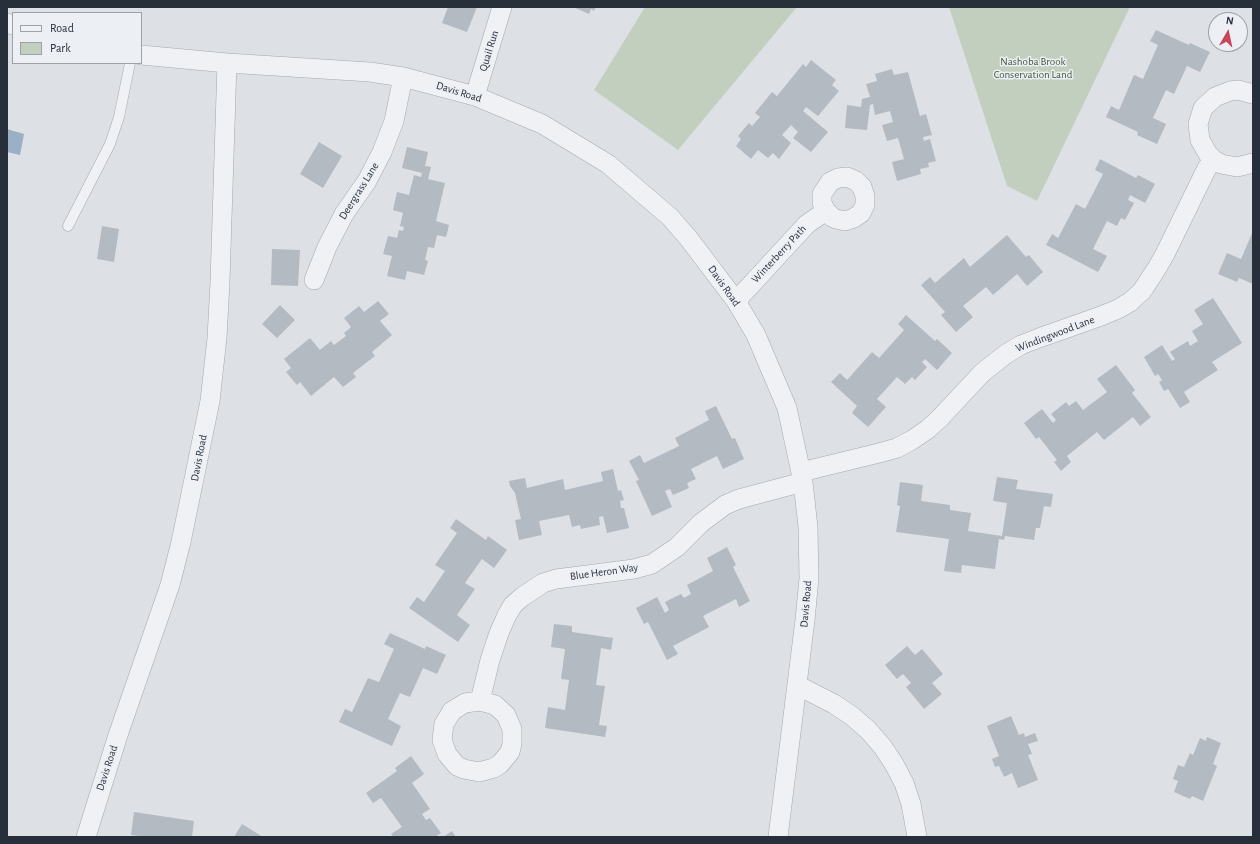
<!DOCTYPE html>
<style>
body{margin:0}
#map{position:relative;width:1260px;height:844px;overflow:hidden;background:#dde1e6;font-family:"Alegreya Sans",sans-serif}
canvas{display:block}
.frame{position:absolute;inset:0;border:8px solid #272f3b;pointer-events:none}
.legend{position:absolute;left:12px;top:12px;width:130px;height:52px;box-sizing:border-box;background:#eceff4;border:1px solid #9da2aa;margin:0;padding:5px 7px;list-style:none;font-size:12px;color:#272f3b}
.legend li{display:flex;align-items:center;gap:8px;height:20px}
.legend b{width:20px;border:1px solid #9da2aa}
.north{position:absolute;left:1208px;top:12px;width:40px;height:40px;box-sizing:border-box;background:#eceff4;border:1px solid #9da2aa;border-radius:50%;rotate:9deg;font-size:11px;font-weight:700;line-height:16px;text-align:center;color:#272f3b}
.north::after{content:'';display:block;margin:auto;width:14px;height:18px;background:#c7465e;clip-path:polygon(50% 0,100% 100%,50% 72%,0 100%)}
</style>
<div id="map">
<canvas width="1260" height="844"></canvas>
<div class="frame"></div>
<ul class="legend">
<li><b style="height:5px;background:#eff1f4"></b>Road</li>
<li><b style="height:11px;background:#c3cfbe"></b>Park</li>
</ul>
<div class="north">N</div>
</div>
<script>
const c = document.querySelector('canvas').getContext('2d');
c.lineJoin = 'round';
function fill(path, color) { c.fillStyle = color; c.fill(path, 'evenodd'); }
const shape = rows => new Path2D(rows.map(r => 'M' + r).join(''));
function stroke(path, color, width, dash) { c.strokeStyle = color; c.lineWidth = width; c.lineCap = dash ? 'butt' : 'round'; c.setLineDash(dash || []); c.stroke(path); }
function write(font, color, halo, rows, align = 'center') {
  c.font = font + ' "Alegreya Sans",sans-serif'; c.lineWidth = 3; c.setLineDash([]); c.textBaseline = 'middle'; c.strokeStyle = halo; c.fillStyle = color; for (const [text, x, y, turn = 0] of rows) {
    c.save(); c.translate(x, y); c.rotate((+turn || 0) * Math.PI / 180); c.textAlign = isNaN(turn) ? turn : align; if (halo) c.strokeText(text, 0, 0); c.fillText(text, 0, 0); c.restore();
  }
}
const green = shape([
 [645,7,797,7,678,150,594,90],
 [949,7,1130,7,1037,201,1007,186]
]);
const water = shape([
 [7,129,24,134,20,155,7,152]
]);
const building = shape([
 [448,7,477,7,467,32,442,23],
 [573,7,596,7,594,11,591,9,589,14],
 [1156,30,1189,45,1190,43,1210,52,1200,72,1187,66,1174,94,1166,90,1153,118,1166,124,1157,144,1137,135,1138,132,1106,117,1111,106,1119,110,1134,75,1143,79,1158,45,1150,41],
 [811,60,836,80,832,85,839,91,818,116,806,107,803,111,828,132,811,152,793,138,798,132,791,125,782,135,791,143,779,159,773,153,768,158,758,150,751,159,736,146,741,139,738,136,749,123,752,126,760,117,755,113,772,92,777,96,803,64,806,67],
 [892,69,894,75,908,72,920,116,926,114,932,135,923,137,924,141,930,139,936,161,928,163,929,167,920,169,921,174,897,181,892,162,904,159,898,138,887,141,882,125,893,122,890,111,875,115,873,104,870,105,867,130,845,128,847,105,861,107,862,99,870,97,866,84,877,81,875,74],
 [319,142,342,156,323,188,300,174],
 [407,147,428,152,425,166,431,167,428,179,445,183,436,221,449,225,446,237,437,235,434,248,428,247,425,260,428,261,424,275,407,271,405,280,387,276,392,256,383,254,388,236,397,238,399,230,403,231,404,227,400,226,403,213,393,210,397,192,409,195,414,175,421,177,422,173,402,168],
 [1100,159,1136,178,1138,175,1155,184,1145,203,1130,195,1128,200,1134,203,1125,220,1121,218,1117,226,1107,221,1093,249,1107,256,1098,272,1046,245,1052,234,1058,238,1076,204,1085,209,1103,174,1095,170],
 [102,226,119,229,114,262,97,259],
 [1253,231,1253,284,1239,278,1237,282,1218,274,1227,253,1241,259],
 [1007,235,1026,257,1029,255,1043,272,1027,286,1017,274,993,295,986,287,963,306,973,317,956,332,941,315,945,312,921,285,930,277,935,283,964,258,970,267],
 [272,249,300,250,298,286,271,285],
 [1213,298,1242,343,1212,362,1218,370,1184,392,1190,402,1180,408,1168,389,1164,391,1159,382,1162,380,1158,374,1155,376,1144,357,1162,345,1172,361,1175,359,1170,352,1188,341,1190,346,1198,341,1192,331,1203,324,1194,310],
 [378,301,389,314,380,321,392,335,372,352,375,356,353,373,356,377,343,387,334,377,311,396,300,382,297,385,286,372,291,368,284,359,310,338,320,350,331,341,334,345,346,336,344,333,351,327,344,318,359,306,364,312],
 [280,305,295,320,277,338,262,324],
 [906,315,935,341,937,339,952,353,937,370,925,359,922,362,927,367,915,380,912,377,905,384,897,377,877,399,886,407,868,427,852,413,857,406,831,382,840,373,847,380,872,352,879,358,904,330,898,324],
 [1116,365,1135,390,1132,393,1151,417,1140,426,1133,417,1104,440,1097,432,1067,456,1071,462,1061,471,1054,462,1057,460,1039,437,1036,439,1024,423,1042,409,1053,423,1056,420,1051,414,1066,402,1069,406,1076,401,1083,410,1107,392,1097,379],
 [716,406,732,439,735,438,744,459,723,469,717,456,691,469,696,479,687,483,689,488,673,495,670,489,665,491,672,507,652,516,636,481,639,480,629,461,640,455,644,463,679,446,675,438,709,420,705,411],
 [613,469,618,491,621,490,624,500,620,501,621,508,624,508,629,528,607,533,603,516,599,517,600,525,581,529,580,525,572,527,569,515,539,521,542,535,519,540,515,520,521,519,515,493,510,486,509,481,525,478,527,488,563,479,565,490,603,481,601,472],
 [997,477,1018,480,1016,489,1053,494,1051,507,1044,506,1040,528,1036,528,1034,540,1005,536,1004,540,999,539,995,569,962,565,961,573,944,571,949,539,896,532,900,506,897,505,900,482,923,485,921,501,950,505,950,510,971,513,968,531,1002,536,1007,503,993,501],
 [456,519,486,540,488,536,507,550,494,568,482,559,465,583,475,589,457,615,470,625,458,642,409,608,417,597,424,602,445,571,435,565,457,533,450,528],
 [727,547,736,565,733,567,750,601,739,607,736,599,703,616,709,627,673,646,678,654,667,660,648,622,644,624,636,608,657,597,665,613,669,610,665,602,681,594,684,598,691,594,687,585,713,571,707,558],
 [554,624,572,626,572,632,613,638,611,650,601,648,596,685,605,686,599,725,607,726,605,737,545,728,548,707,565,710,569,680,561,679,565,649,551,647],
 [390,633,425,649,426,646,446,655,437,674,423,668,410,697,400,693,388,719,401,726,392,746,339,722,345,709,352,712,368,678,379,682,394,649,384,644],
 [907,646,915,655,922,649,943,674,932,683,942,694,924,709,906,687,911,683,903,674,897,679,885,665],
 [1011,716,1019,735,1024,733,1025,737,1035,733,1038,741,1028,744,1032,754,1028,755,1038,780,1018,788,1012,773,1004,777,999,766,995,767,992,759,999,756,987,726],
 [1207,737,1221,743,1213,764,1217,766,1203,801,1192,796,1190,799,1174,792,1178,781,1173,779,1178,765,1184,767,1190,753,1193,755,1200,738,1206,741],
 [411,756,424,774,412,783,430,809,422,814,426,820,430,818,441,833,435,837,393,837,391,834,402,827,381,798,373,803,366,793,397,771,395,768],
 [134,812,194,821,192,837,147,837,131,835],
 [242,824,263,837,234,837],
 [452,831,456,837,443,837]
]);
const lane = shape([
 [68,226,110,144,119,117,130,63]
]);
const street = shape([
 [7,23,13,25],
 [141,55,227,63,370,72,403,77,475,96,542,124,608,164,670,217,689,239,736,301,756,335,787,408,803,482,808,527,809,578,805,620,778,837],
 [1253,94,1238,90,1230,91,1215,97,1203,108,1198,124,1200,140,1208,154,1214,160,1221,164,1237,167,1253,163],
 [475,96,502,7],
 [314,280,327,247,344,214,367,181,382,152,394,121,403,77],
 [736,301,807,224,826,211,822,203,822,194,830,182,838,178,847,177,856,181,862,187,865,196,865,205,861,213,854,218,845,221,836,219,832,217,826,211],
 [801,472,879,453,897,448,912,440,928,429,940,418,982,373,1006,354,1021,345,1039,338,1101,316,1118,309,1130,302,1142,291,1157,268,1165,254,1207,168,1214,160],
 [797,685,834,704,852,716,868,730,882,746,894,764,904,783,911,804,917,837],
 [480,701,465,703,452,711,444,724,442,740,447,754,457,766,464,769,479,772,494,768,500,764,510,752,512,744,512,729,506,715,495,705,480,701,490,660,499,633,507,615,513,605,522,597,543,583,556,579,634,569,652,564,677,547,701,523,725,505,739,499,803,482],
 [86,837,118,735,170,585,181,542,210,401,217,338,220,282,227,63]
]);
const streetNames = [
 ["Quail Run",489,51,-73],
 ["Davis Road",459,92,17],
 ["Deergrass Lane",359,191,-58],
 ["Winterberry Path",779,254,-47],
 ["Davis Road",724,286,55],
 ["Windingwood Lane",1055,334,-21],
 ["Davis Road",199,458,-79],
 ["Blue Heron Way",604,572,-8],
 ["Davis Road",806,604,-85],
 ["Davis Road",107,768,-72]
];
const parkNames = [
 ["Nashoba Brook",1033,62],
 ["Conservation Land",1033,75]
];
fill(green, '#c3cfbe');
fill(water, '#99b0c5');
fill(building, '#b4bac2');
stroke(lane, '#a3a8af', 11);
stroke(street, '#a3a8af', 20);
stroke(lane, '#eff1f4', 10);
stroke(street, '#eff1f4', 19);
write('11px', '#272f3b', '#eceff4', streetNames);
write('11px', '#3d5635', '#eceff4', parkNames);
</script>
